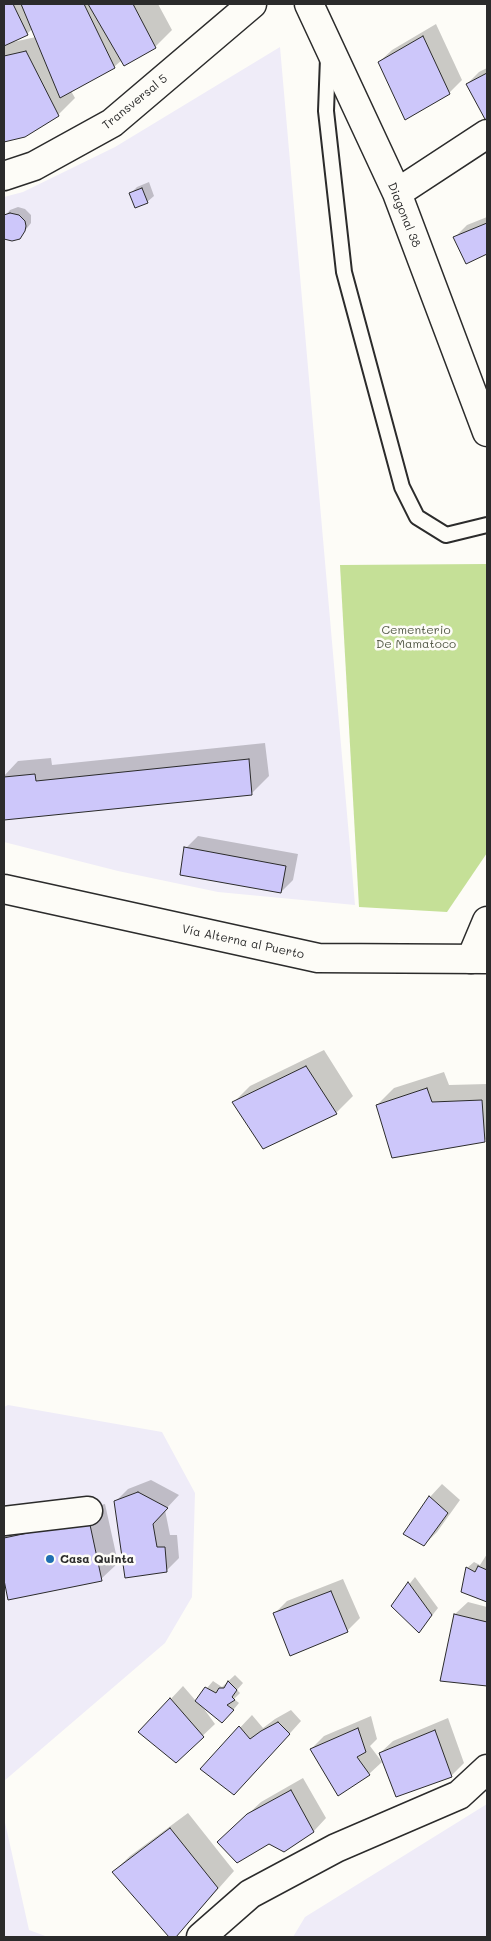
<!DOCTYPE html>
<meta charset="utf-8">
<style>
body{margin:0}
#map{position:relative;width:491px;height:1941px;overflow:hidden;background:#fdfcf7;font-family:Mali,sans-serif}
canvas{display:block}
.frame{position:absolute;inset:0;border:5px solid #2b2b2b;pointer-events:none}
</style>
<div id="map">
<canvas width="491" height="1941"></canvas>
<div class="frame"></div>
</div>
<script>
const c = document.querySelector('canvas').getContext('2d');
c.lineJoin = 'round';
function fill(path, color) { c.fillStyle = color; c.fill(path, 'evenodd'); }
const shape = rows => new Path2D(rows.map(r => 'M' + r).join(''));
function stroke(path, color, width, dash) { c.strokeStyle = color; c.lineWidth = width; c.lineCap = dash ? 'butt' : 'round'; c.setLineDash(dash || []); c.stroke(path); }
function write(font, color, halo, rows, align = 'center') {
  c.font = font + ' Mali,sans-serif'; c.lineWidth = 5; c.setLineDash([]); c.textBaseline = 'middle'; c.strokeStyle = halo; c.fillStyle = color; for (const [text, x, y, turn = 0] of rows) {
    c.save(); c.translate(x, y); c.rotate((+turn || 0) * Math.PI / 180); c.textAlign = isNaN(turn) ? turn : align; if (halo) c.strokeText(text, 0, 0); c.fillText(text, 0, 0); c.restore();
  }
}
const built = shape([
 [280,47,355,905,218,892,118,871,4,842,4,197,23,192,115,147],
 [8,1405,162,1432,195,1493,192,1597,165,1643,4,1781,4,1407],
 [487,1804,487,1937,293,1937,305,1917],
 [4,1818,29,1930,48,1937,4,1937]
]);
const green = shape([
 [487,564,487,853,447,912,359,907,340,565]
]);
const shadow = shape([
 [4,4,158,4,172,30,155,47,122,60,114,67,71,91,75,98,58,115,25,136,4,141],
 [33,28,36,37,13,42,27,34],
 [436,24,462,80,449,93,379,62,392,50],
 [487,68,487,119,467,84,479,72],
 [149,182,154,196,147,202,131,193,137,187],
 [18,207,25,209,31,215,31,223,20,237,12,240,4,237,4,217,10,210],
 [487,217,487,253,467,262,455,237,467,225],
 [265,743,269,776,252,793,5,819,4,776,18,761,51,758,52,765],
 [198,836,298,854,293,880,281,892,186,848],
 [324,1050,353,1096,336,1113,233,1103,250,1086],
 [444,1072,449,1085,487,1084,487,1138,484,1141,377,1105,394,1088],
 [151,1480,179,1495,165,1510,170,1535,177,1535,179,1558,166,1571,115,1502,128,1489],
 [442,1484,460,1500,437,1532,424,1545,405,1534,430,1497],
 [105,1504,118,1563,101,1579,9,1599,4,1574,4,1533,13,1523],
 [487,1554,487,1601,462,1591,467,1568,474,1562,480,1565],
 [415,1577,438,1608,419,1632,392,1606],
 [343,1579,360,1618,347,1631,275,1613,287,1601],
 [468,1602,487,1607,487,1685,441,1680,455,1614],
 [235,1675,243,1683,237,1690,240,1693,234,1699,239,1703,229,1715,199,1702,215,1724,176,1761,140,1732,183,1686,196,1701,213,1681,222,1687],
 [291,1710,301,1721,247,1781,202,1768,252,1715,263,1728,275,1719],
 [371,1716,377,1739,370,1746,382,1762,369,1774,311,1749,324,1736],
 [448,1718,464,1763,451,1776,380,1753,393,1741],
 [303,1778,326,1818,314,1831,284,1850,268,1842,231,1830,261,1802],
 [188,1813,234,1871,189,1922,174,1937,171,1937,113,1872,130,1856]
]);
const building = shape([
 [4,4,13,4,28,35,4,46,4,4],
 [21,4,84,4,115,68,60,98,21,4],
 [88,4,133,4,156,48,124,66,88,4],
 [423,36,450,94,405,120,378,62,423,36],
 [26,51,59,116,25,137,4,142,4,56,26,51],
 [487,73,487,120,486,121,466,84,487,73],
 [142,188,148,203,135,208,129,193,142,188],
 [10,213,19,215,25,221,26,226,25,231,20,239,12,241,4,239,4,215,10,213],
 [487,223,487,254,466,264,453,237,487,223],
 [249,759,252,795,4,820,4,777,35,774,36,781,249,759],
 [184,847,286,866,281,893,180,875,184,847],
 [306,1066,337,1114,263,1149,232,1102,306,1066],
 [427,1088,432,1102,482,1100,485,1142,392,1158,376,1105,427,1088],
 [138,1492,168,1508,153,1524,157,1547,165,1547,167,1572,125,1578,114,1501,138,1492],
 [429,1496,448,1513,424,1546,403,1534,429,1496],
 [89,1520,102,1581,8,1600,4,1580,4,1538,89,1520],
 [478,1566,487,1570,487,1602,461,1592,466,1567,475,1572,478,1566],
 [408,1582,432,1615,419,1633,391,1606,408,1582],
 [331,1591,348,1632,290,1656,273,1613,331,1591],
 [454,1614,487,1622,487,1686,440,1681,454,1614],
 [228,1681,237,1690,232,1697,235,1700,227,1705,234,1710,222,1723,195,1701,205,1687,216,1693,219,1688,224,1688,228,1681],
 [170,1698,204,1737,176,1763,138,1732,170,1698],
 [278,1722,290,1734,234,1795,200,1769,239,1726,250,1739,261,1731,278,1722],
 [358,1728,366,1752,357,1757,370,1775,338,1796,310,1749,358,1728],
 [435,1730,452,1777,396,1797,379,1753,435,1730],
 [291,1790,314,1832,284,1852,269,1844,237,1863,217,1842,247,1814,291,1790],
 [170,1828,218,1888,176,1937,169,1937,112,1872,170,1828]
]);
const lane = shape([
 [328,58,326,111,344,272,402,487,417,517,446,535,487,525]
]);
const street = shape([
 [309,4,397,193,487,432],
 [4,176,34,166,112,123,252,4],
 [397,193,487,134],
 [471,959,487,921],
 [4,1521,88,1511],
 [201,1937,250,1894,336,1848,459,1795,487,1769]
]);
const primary = shape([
 [4,889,318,958,487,959]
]);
const markers = [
 [50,1559,5,"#1f6fb2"]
];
const streetNames = [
 ["Transversal 5",135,102,-39],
 ["Diagonal 38",404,215,68],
 ["Vía Alterna al Puerto",243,942,12]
];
const parkNames = [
 ["Cementerio",416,630],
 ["De Mamatoco",416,644]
];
const poiNames = [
 ["Casa Quinta",60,1559]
];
fill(built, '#efecf8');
fill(green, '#c5e097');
fill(shadow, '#0003');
fill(building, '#cdc7fa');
stroke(building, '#2b2b2b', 1);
stroke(lane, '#2b2b2b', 18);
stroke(street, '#2b2b2b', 31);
stroke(primary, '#2b2b2b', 31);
stroke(lane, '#fdfcf7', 14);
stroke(street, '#fdfcf7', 28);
stroke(primary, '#fdfcf7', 28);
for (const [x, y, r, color] of markers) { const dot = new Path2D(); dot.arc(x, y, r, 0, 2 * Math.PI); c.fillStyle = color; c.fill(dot); stroke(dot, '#fdfcf7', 2); }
write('12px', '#2b2b2b', '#fdfcf7', streetNames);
write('12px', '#525846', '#fdfcf7', parkNames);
write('bold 12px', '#2b2b2b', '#fdfcf7', poiNames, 'left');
</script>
